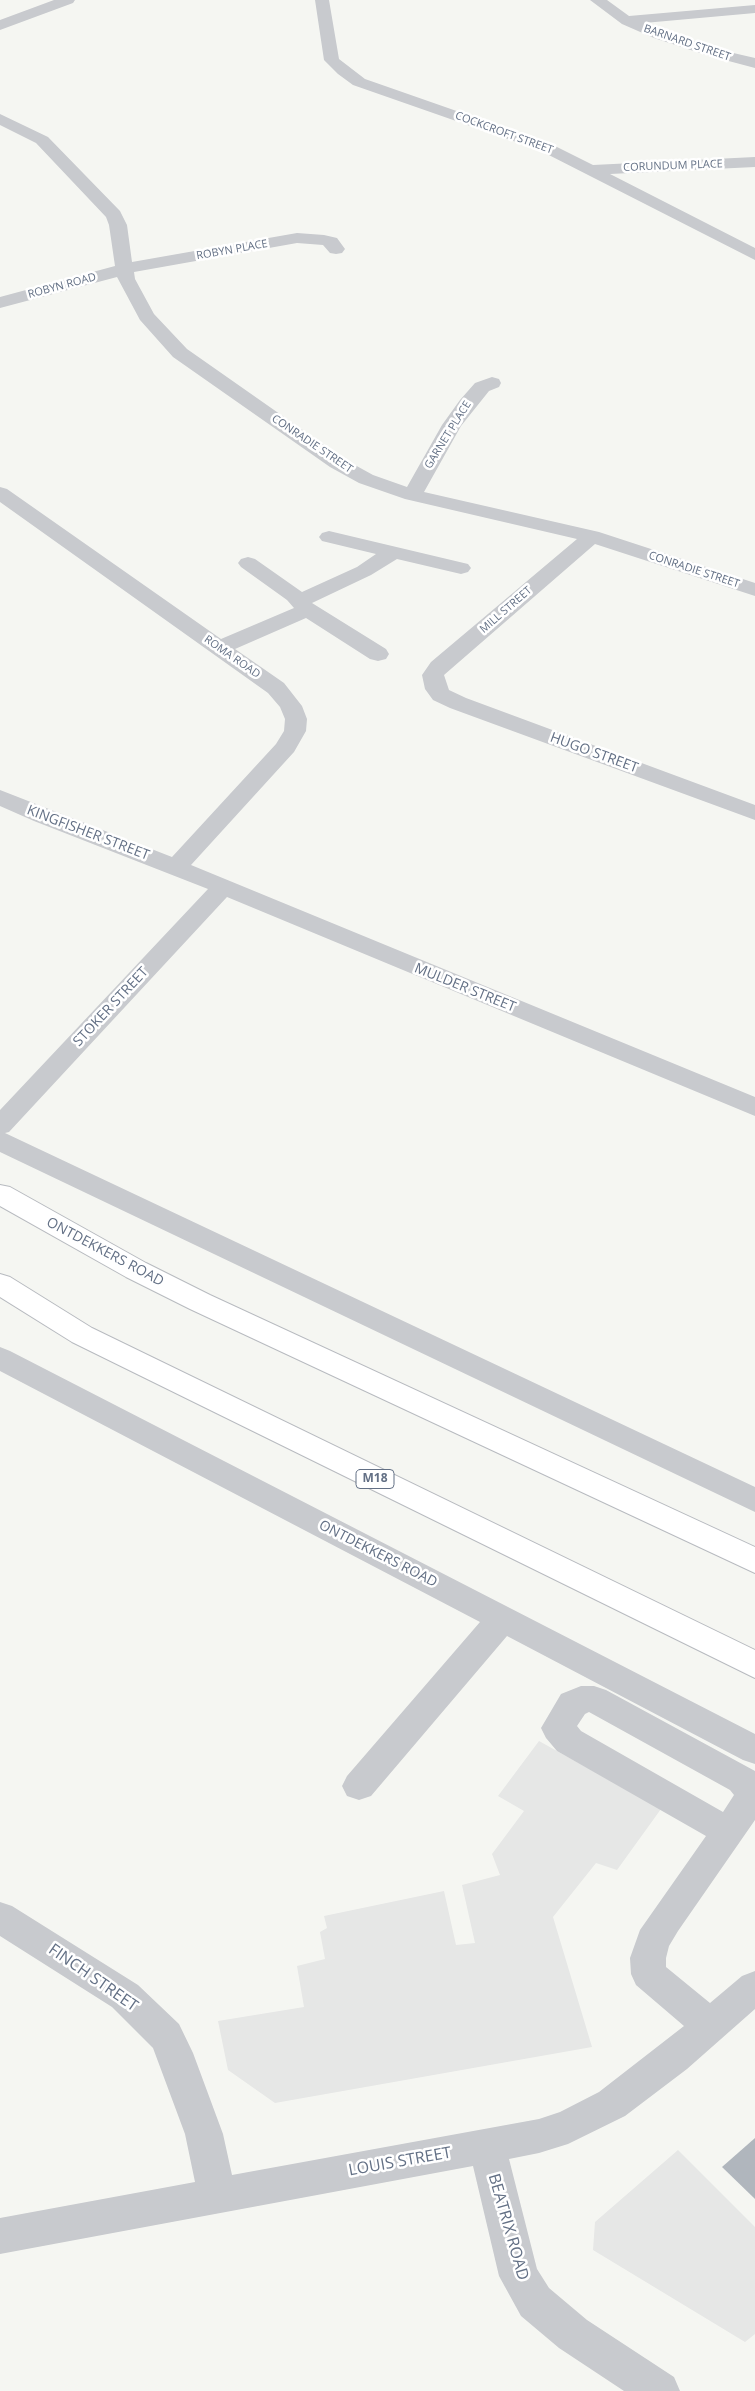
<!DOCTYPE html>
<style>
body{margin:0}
canvas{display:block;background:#f5f6f2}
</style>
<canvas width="755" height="2391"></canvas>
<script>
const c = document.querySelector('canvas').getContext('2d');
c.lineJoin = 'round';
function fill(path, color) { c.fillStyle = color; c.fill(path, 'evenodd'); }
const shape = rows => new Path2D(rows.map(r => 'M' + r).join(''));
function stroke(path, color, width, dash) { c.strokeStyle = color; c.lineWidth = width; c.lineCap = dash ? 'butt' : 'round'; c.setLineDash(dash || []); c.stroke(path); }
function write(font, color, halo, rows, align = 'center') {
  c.font = font + ' "Open Sans",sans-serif'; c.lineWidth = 5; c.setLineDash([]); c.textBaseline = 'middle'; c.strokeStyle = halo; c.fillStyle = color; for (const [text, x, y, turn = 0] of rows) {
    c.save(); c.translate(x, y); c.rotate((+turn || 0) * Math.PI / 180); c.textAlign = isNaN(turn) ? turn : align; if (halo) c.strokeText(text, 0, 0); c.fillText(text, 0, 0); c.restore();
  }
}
const built = shape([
 [539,1741,661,1809,617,1870,596,1863,553,1917,592,2047,275,2103,228,2070,218,2021,304,2007,297,1966,325,1959,320,1932,327,1928,324,1916,444,1891,456,1945,475,1943,462,1885,500,1875,492,1854,524,1811,498,1796],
 [678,2150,755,2227,755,2334,745,2342,593,2250,595,2222]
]);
const building = shape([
 [755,2138,755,2199,722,2167]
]);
const minor = shape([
 [54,0,75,0,73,3,0,30,0,20,54,0],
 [315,0,329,0,339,59,365,79,551,144,593,165,755,157,755,167,610,174,755,248,755,260,539,150,353,85,338,74,324,60,315,0],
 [590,0,607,0,629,16,755,5,755,13,644,23,716,49,755,58,755,68,706,55,654,38,622,24,590,0],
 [0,114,48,137,120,211,127,225,132,262,297,233,324,235,337,238,345,249,342,253,336,254,330,253,323,245,297,243,134,272,135,279,154,314,187,349,344,459,373,475,407,487,442,425,460,400,475,383,492,377,499,379,501,383,499,387,489,391,461,426,424,492,599,532,755,583,755,596,595,544,444,675,449,690,466,698,755,805,755,820,450,708,433,700,425,689,422,675,431,662,577,539,405,499,359,483,330,467,173,357,140,320,117,277,0,308,0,297,115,266,109,225,106,217,36,143,0,125,0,114],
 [0,487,7,489,221,639,294,608,287,600,241,567,238,563,241,559,248,557,255,559,302,592,357,567,376,554,322,541,319,537,322,533,329,531,468,564,471,568,468,572,461,574,397,559,371,575,312,603,386,649,389,654,386,659,378,661,370,659,306,618,235,649,284,683,302,706,307,719,306,731,294,752,191,865,755,1097,755,1116,227,897,9,1132,5,1133,755,1487,755,1512,0,1152,0,1110,208,889,34,821,0,806,0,790,172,857,276,744,284,731,285,719,280,707,268,693,0,502,0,487],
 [0,1347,10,1351,755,1734,755,1764,743,1760,507,1636,371,1796,359,1800,347,1796,342,1786,347,1776,480,1622,0,1371,0,1347],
 [581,1686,594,1686,606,1690,755,1771,755,1820,678,1931,669,1946,666,1958,666,1967,710,2003,742,1976,755,1971,755,2009,687,2069,625,2116,568,2144,539,2153,509,2159,537,2269,549,2288,587,2320,674,2377,680,2391,624,2391,559,2348,521,2316,499,2276,473,2166,0,2254,0,2218,195,2182,185,2134,153,2048,112,2007,0,1936,0,1902,12,1906,138,1985,179,2024,193,2053,223,2134,232,2175,539,2119,560,2112,599,2092,684,2026,636,1985,631,1974,630,1958,640,1930,706,1836,557,1751,546,1738,541,1728,561,1694,581,1686],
 [589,1712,730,1790,734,1795,723,1812,581,1731,577,1726,585,1714,589,1712]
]);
const major = shape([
 [0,1185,10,1187,146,1263,210,1295,755,1547,755,1573,190,1309,126,1277,0,1206,0,1185],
 [0,1274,10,1277,92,1328,755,1650,755,1678,72,1342,0,1297,0,1274]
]);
const farStreetnames = [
 ["BARNARD STREET",687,43,19],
 ["COCKCROFT STREET",504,133,20],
 ["CORUNDUM PLACE",673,166,-2],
 ["ROBYN PLACE",232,250,-10],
 ["ROBYN ROAD",62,286,-15],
 ["GARNET PLACE",448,435,-58],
 ["CONRADIE STREET",312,444,34],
 ["CONRADIE STREET",694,570,18],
 ["MILL STREET",506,610,-41],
 ["ROMA ROAD",232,657,35]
];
const shields = [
 [375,1479,38]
];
const shieldNames = [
 ["M18",375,1479]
];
const streetNames = [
 ["HUGO STREET",594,753,20],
 ["KINGFISHER STREET",88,833,21],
 ["MULDER STREET",465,988,22],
 ["STOKER STREET",111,1007,-47],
 ["ONTDEKKERS ROAD",105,1252,28],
 ["ONTDEKKERS ROAD",378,1554,27]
];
const nearStreetnames = [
 ["FINCH STREET",93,1978,35],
 ["LOUIS STREET",400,2162,-10],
 ["BEATRIX ROAD",508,2227,74]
];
fill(built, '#e6e7e6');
fill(building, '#b0b6bd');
stroke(major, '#b8bbc0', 2);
fill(minor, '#c8cace');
fill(major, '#fff');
write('11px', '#637085', '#fff', farStreetnames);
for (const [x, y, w] of shields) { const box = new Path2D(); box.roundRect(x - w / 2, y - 9.5, w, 19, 4); c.fillStyle = '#fff'; c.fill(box); stroke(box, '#637085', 1); }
write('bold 12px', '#637085', null, shieldNames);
write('14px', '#637085', '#fff', streetNames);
write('16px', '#637085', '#fff', nearStreetnames);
</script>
